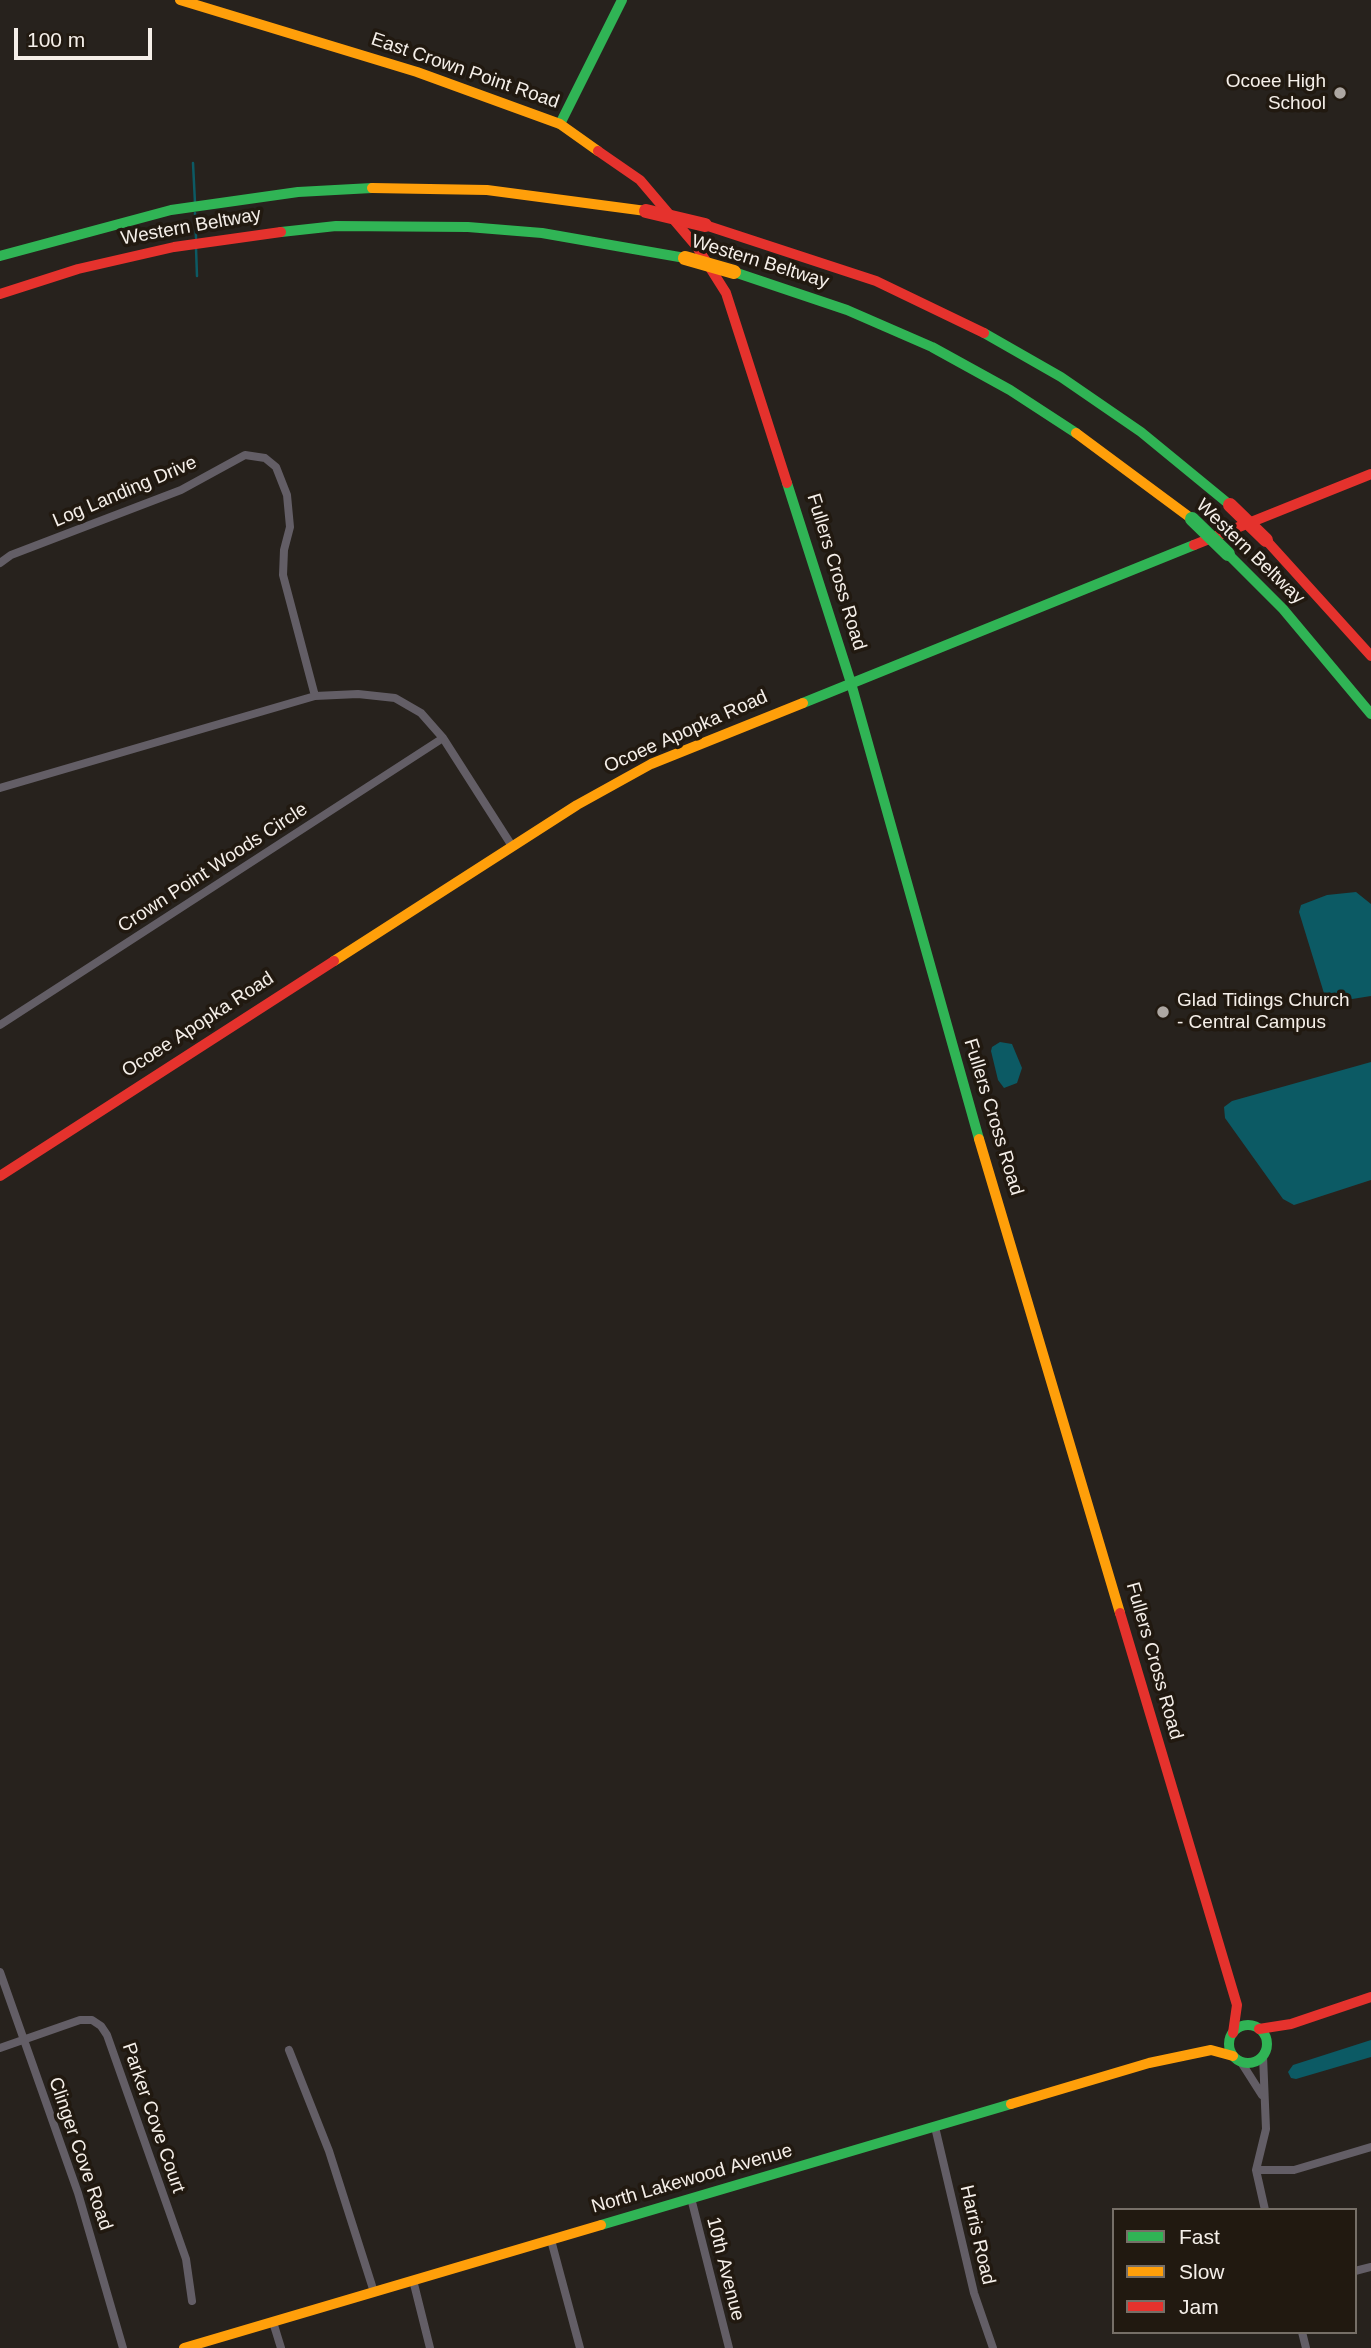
<!DOCTYPE html>
<style>
body{margin:0}
#map{position:relative;width:1371px;height:2348px;overflow:hidden;background:#27221d;font-family:Helvetica,sans-serif}
canvas{display:block}
.legend{position:absolute;left:1112px;top:2208px;width:245px;height:126px;box-sizing:border-box;background:#211910;border:2px solid #766f67;margin:0;padding:9px 12px;list-style:none;font-size:21px;color:#f5efe9}
.legend li{display:flex;align-items:center;gap:14px;height:35px}
.legend b{width:35px;border:2px solid #766f67}
.scale{position:absolute;left:14px;top:28px;width:138px;height:32px;box-sizing:border-box;border:4px solid #f5efe9;border-top:0;padding-left:9px;font-size:21px;line-height:24px;white-space:nowrap;color:#f5efe9;-webkit-text-stroke:5px #211910;paint-order:stroke}
</style>
<div id="map">
<canvas width="1371" height="2348"></canvas>
<ul class="legend">
<li><b style="height:9px;background:#30b455"></b>Fast</li>
<li><b style="height:9px;background:#ff9f0a"></b>Slow</li>
<li><b style="height:9px;background:#e5322d"></b>Jam</li>
</ul>
<div class="scale">100 m</div>
</div>
<script>
const c = document.querySelector('canvas').getContext('2d');
c.lineJoin = 'round';
function fill(path, color) { c.fillStyle = color; c.fill(path, 'evenodd'); }
const shape = rows => new Path2D(rows.map(r => 'M' + r).join(''));
function stroke(path, color, width, dash) { c.strokeStyle = color; c.lineWidth = width; c.lineCap = dash ? 'butt' : 'round'; c.setLineDash(dash || []); c.stroke(path); }
function write(font, color, halo, rows, align = 'center') {
  c.font = font + ' Helvetica,sans-serif'; c.lineWidth = 7; c.setLineDash([]); c.textBaseline = 'middle'; c.strokeStyle = halo; c.fillStyle = color; for (const [text, x, y, turn = 0] of rows) {
    c.save(); c.translate(x, y); c.rotate((+turn || 0) * Math.PI / 180); c.textAlign = isNaN(turn) ? turn : align; if (halo) c.strokeText(text, 0, 0); c.fillText(text, 0, 0); c.restore();
  }
}
const water = shape([
 [1356,892,1371,904,1371,996,1327,1003,1299,912,1301,905,1327,895],
 [1000,1042,1012,1044,1022,1068,1017,1083,1004,1088,998,1080,991,1051,992,1047],
 [1371,1062,1371,1180,1294,1205,1283,1199,1225,1118,1224,1107,1232,1101],
 [1371,2040,1371,2057,1296,2079,1291,2078,1288,2072,1293,2065]
]);
const stream = shape([
 [193,163,195,203],
 [195,213,196,238],
 [196,248,197,276]
]);
const street = shape([
 [0,563,11,555,181,490,245,455,265,458,276,467,287,495,290,527,284,550,283,575,315,696],
 [0,788,315,696,358,694,395,698,421,713,443,738,512,846],
 [0,1025,443,738],
 [0,1972,78,2193,123,2348],
 [0,2048,80,2020,92,2020,101,2026,107,2035,186,2259,192,2301],
 [289,2050,329,2151,374,2292],
 [1263,2056,1266,2129,1256,2170,1265,2210],
 [1241,2062,1262,2095],
 [935,2127,974,2293,993,2348],
 [1256,2170,1294,2170,1371,2147],
 [691,2198,729,2348],
 [551,2240,580,2348],
 [1355,2271,1371,2267],
 [413,2280,430,2348],
 [273,2322,281,2348],
 [1302,2332,1306,2348]
]);
const fast = shape([
 [560,124,622,0],
 [281,232,336,226,468,227,542,233,685,258],
 [0,256,171,210,298,192,372,188],
 [734,272,847,310,932,347,1010,390,1076,433],
 [984,333,1061,377,1141,432,1230,505],
 [787,483,851,683,979,1139],
 [1228,554,1283,609,1371,714],
 [803,703,1194,545],
 '1229 2044a19 19 0 1 1 38 0a19 19 0 1 1-38 0Z',
 [601,2225,1011,2104]
]);
const slow = shape([
 [180,0,417,72,560,124,598,151],
 [372,188,487,190,646,211],
 [1076,433,1192,519],
 [334,961,577,805,651,764,803,703],
 [979,1139,1120,1613],
 [1011,2104,1149,2063,1211,2050,1233,2056],
 [184,2348,601,2225]
]);
const jam = shape([
 [598,151,640,180,697,247,726,293,787,483],
 [705,225,876,281,984,333],
 [0,294,78,269,174,247,281,232],
 [1266,540,1371,656],
 [1194,545,1371,474],
 [0,1176,334,961],
 [1120,1613,1237,2005,1233,2033],
 [1259,2029,1291,2024,1371,1997]
]);
const fastBridge = shape([
 [1192,519,1228,554]
]);
const slowBridge = shape([
 [685,258,734,272]
]);
const jamBridge = shape([
 [646,211,705,225],
 [1230,505,1266,540]
]);
const markers = [
 [1340,93,7,"#ada7a2"],
 [1163,1012,7,"#ada7a2"]
];
const streetNames = [
 ["East Crown Point Road",465,71,19],
 ["Western Beltway",191,227,-10],
 ["Western Beltway",760,262,17],
 ["Log Landing Drive",125,492,-23],
 ["Western Beltway",1250,552,44],
 ["Fullers Cross Road",836,572,73],
 ["Ocoee Apopka Road",686,732,-24],
 ["Crown Point Woods Circle",213,868,-33],
 ["Ocoee Apopka Road",198,1025,-33],
 ["Fullers Cross Road",993,1117,73],
 ["Fullers Cross Road",1154,1661,74],
 ["Parker Cove Court",153,2118,71],
 ["Clinger Cove Road",80,2154,71],
 ["North Lakewood Avenue",692,2179,-16],
 ["Harris Road",977,2235,77],
 ["10th Avenue",725,2269,76]
];
const poiNames = [
 ["Ocoee High",1326,82],
 ["School",1326,104],
 ["Glad Tidings Church",1177,1001,"left"],
 ["- Central Campus",1177,1023,"left"]
];
fill(water, '#0c5a64');
stroke(stream, '#0c5a64', 2.5);
stroke(street, '#635e66', 8);
stroke(fast, '#30b455', 10);
stroke(slow, '#ff9f0a', 10);
stroke(jam, '#e5322d', 10);
stroke(fastBridge, '#30b455', 14);
stroke(slowBridge, '#ff9f0a', 14);
stroke(jamBridge, '#e5322d', 14);
for (const [x, y, r, color] of markers) { const dot = new Path2D(); dot.arc(x, y, r, 0, 2 * Math.PI); c.fillStyle = color; c.fill(dot); stroke(dot, '#211910', 2.5); }
write('19px', '#f5efe9', '#211910', streetNames);
write('19px', '#f5efe9', '#211910', poiNames, 'right');
</script>
